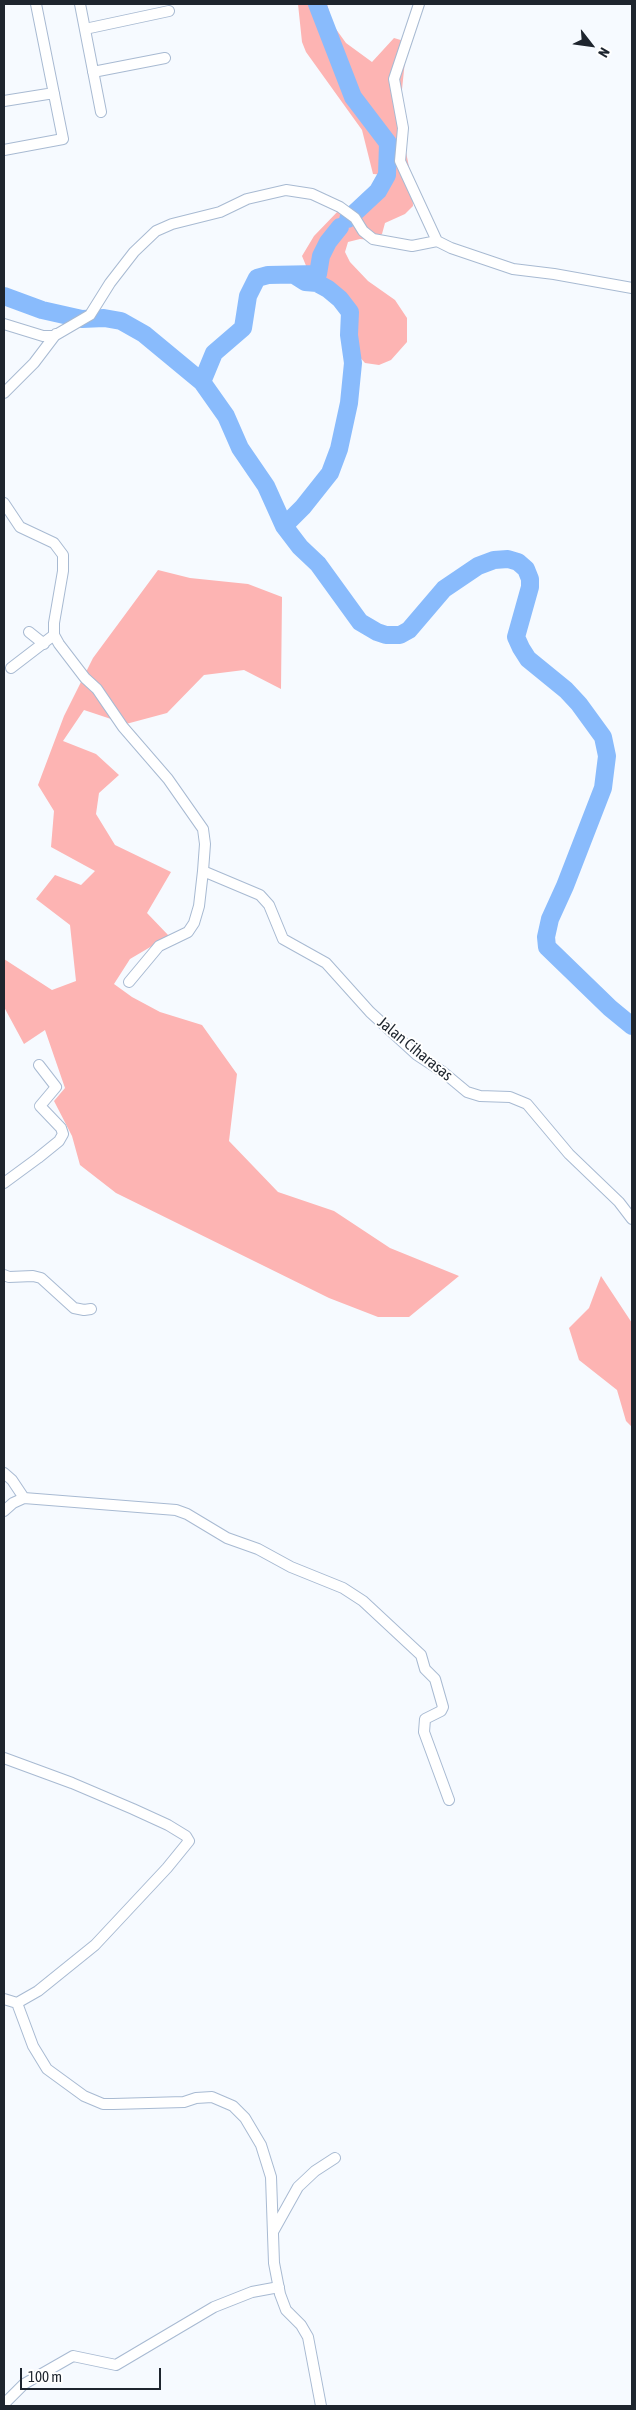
<!DOCTYPE html>
<style>
body{margin:0}
#map{position:relative;width:636px;height:2410px;overflow:hidden;background:#f6faff;font-family:"Asap Condensed",sans-serif}
canvas{display:block}
.frame{position:absolute;inset:0;border:5px solid #1e252e;pointer-events:none}
.north{position:absolute;left:566px;top:20px;width:50px;height:50px;-webkit-text-stroke:4px #fff;paint-order:stroke;rotate:120deg;font-size:14px;font-weight:700;line-height:20px;text-align:center;color:#1e252e}
.north::after{content:'';display:block;margin:auto;width:18px;height:22px;background:#1e252e;clip-path:polygon(50% 0,100% 100%,50% 72%,0 100%)}
.scale{position:absolute;left:20px;top:2368px;width:141px;height:22px;box-sizing:border-box;border:2px solid #1e252e;border-top:0;padding-left:6px;font-size:15px;line-height:18px;white-space:nowrap;color:#1e252e;-webkit-text-stroke:4px #fff;paint-order:stroke}
</style>
<div id="map">
<canvas width="636" height="2410"></canvas>
<div class="frame"></div>
<div class="north">N</div>
<div class="scale">100 m</div>
</div>
<script>
const c = document.querySelector('canvas').getContext('2d');
c.lineJoin = 'round';
function fill(path, color) { c.fillStyle = color; c.fill(path, 'evenodd'); }
const shape = rows => new Path2D(rows.map(r => 'M' + r).join(''));
function stroke(path, color, width, dash) { c.strokeStyle = color; c.lineWidth = width; c.lineCap = dash ? 'butt' : 'round'; c.setLineDash(dash || []); c.stroke(path); }
function write(font, color, halo, rows, align = 'center') {
  c.font = font + ' "Asap Condensed",sans-serif'; c.lineWidth = 4; c.setLineDash([]); c.textBaseline = 'middle'; c.strokeStyle = halo; c.fillStyle = color; for (const [text, x, y, turn = 0] of rows) {
    c.save(); c.translate(x, y); c.rotate((+turn || 0) * Math.PI / 180); c.textAlign = isNaN(turn) ? turn : align; if (halo) c.strokeText(text, 0, 0); c.fillText(text, 0, 0); c.restore();
  }
}
const forest = shape([
 [298,4,327,4,333,25,346,43,372,62,394,38,404,41,406,51,401,99,403,137,412,182,413,206,405,214,385,223,382,234,372,240,360,239,348,242,345,252,350,262,368,281,395,300,407,318,407,342,391,360,379,365,365,363,357,354,354,309,342,290,332,282,321,279,318,274,307,268,302,256,314,236,340,209,346,221,370,210,373,199,386,175,373,174,362,130,306,52,302,42],
 [158,570,190,578,248,584,282,597,281,689,244,670,204,675,167,713,126,724,84,710,63,741,96,754,119,775,99,793,96,814,115,845,171,872,147,913,169,936,130,959,114,984,132,997,160,1012,202,1025,237,1074,229,1141,278,1192,334,1211,390,1248,459,1276,409,1317,378,1317,329,1298,116,1193,80,1165,72,1136,54,1101,65,1088,45,1030,24,1044,4,1007,4,959,52,990,76,981,70,925,36,899,55,875,81,885,95,871,51,847,54,811,38,785,64,716,93,658],
 [601,1276,632,1323,632,1427,626,1421,617,1390,579,1360,569,1328,589,1308]
]);
const river = shape([
 [317,4,353,97,388,143,387,175,378,191,348,219],
 [4,296,42,310,82,319,104,318,121,321,144,334,202,382,226,416,240,448,266,486,284,526,300,547,318,564,360,622,377,632,386,635,400,635,409,630,444,589,478,566,494,560,508,559,518,562,526,569,530,579,530,587,516,637,521,648,528,659,566,690,579,704,603,737,607,756,603,788,565,886,550,919,546,937,547,947,610,1008,632,1026],
 [202,382,214,353,243,328,248,296,257,278,268,275,318,274,321,256,328,242,340,227],
 [284,526,303,507,330,473,339,449,349,403,353,363,349,335,350,312,340,299,328,289,317,283,305,282,294,275]
]);
const minor = shape([
 [80,4,101,112],
 [419,4,394,79,403,128,400,161,437,241,451,248,513,269,554,274,632,288],
 [85,29,169,11],
 [93,72,165,58],
 [4,101,54,93],
 [4,150,63,139,36,4],
 [4,324,43,336,54,336,90,315,110,283,134,252,156,231,172,224,220,212,247,199,286,190,312,194,340,207,355,218,363,231,373,239,412,246,437,241],
 [4,393,34,363,56,334],
 [4,503,20,527,54,543,63,555,63,571,54,623,54,635,59,644,85,678,97,689,123,727,168,779,203,829,205,844,203,871,199,906,194,923,188,932,159,946,129,982],
 [29,632,44,644],
 [11,668,54,635],
 [203,871,260,895,269,905,283,939,326,963,370,1012,417,1055,443,1072,467,1092,480,1096,510,1097,527,1104,569,1154,619,1202,632,1219],
 [4,1183,38,1158,59,1141,63,1134,61,1128,40,1106,56,1087,39,1065],
 [4,1275,9,1277,33,1276,41,1278,74,1308,84,1310,91,1309],
 [4,1473,12,1480,24,1498],
 [4,1511,13,1503,24,1498,176,1510,187,1514,227,1538,258,1549,291,1567,343,1588,363,1601,421,1655,425,1669,435,1679,443,1707,441,1711,425,1719,424,1732,449,1800],
 [4,1758,72,1783,133,1809,168,1825,186,1836,189,1841,167,1868,95,1945,38,1991,17,2003],
 [4,1999,17,2003,33,2046,47,2069,84,2096,103,2104,113,2104,184,2102,196,2098,212,2097,233,2106,245,2118,261,2145,271,2177,274,2263,280,2294,286,2310,301,2325,308,2337,321,2406],
 [274,2230,298,2187,315,2171,335,2158],
 [4,2404,24,2384,73,2356,116,2365,214,2307,252,2292,279,2287]
]);
const streetNames = [
 ["Jalan Ciharasas",415,1049,39]
];
fill(forest, '#fdb4b3');
stroke(river, '#89bbfc', 18);
stroke(minor, '#a8bad2', 12);
stroke(minor, '#fff', 10);
write('16px', '#1e252e', '#fff', streetNames);
</script>
